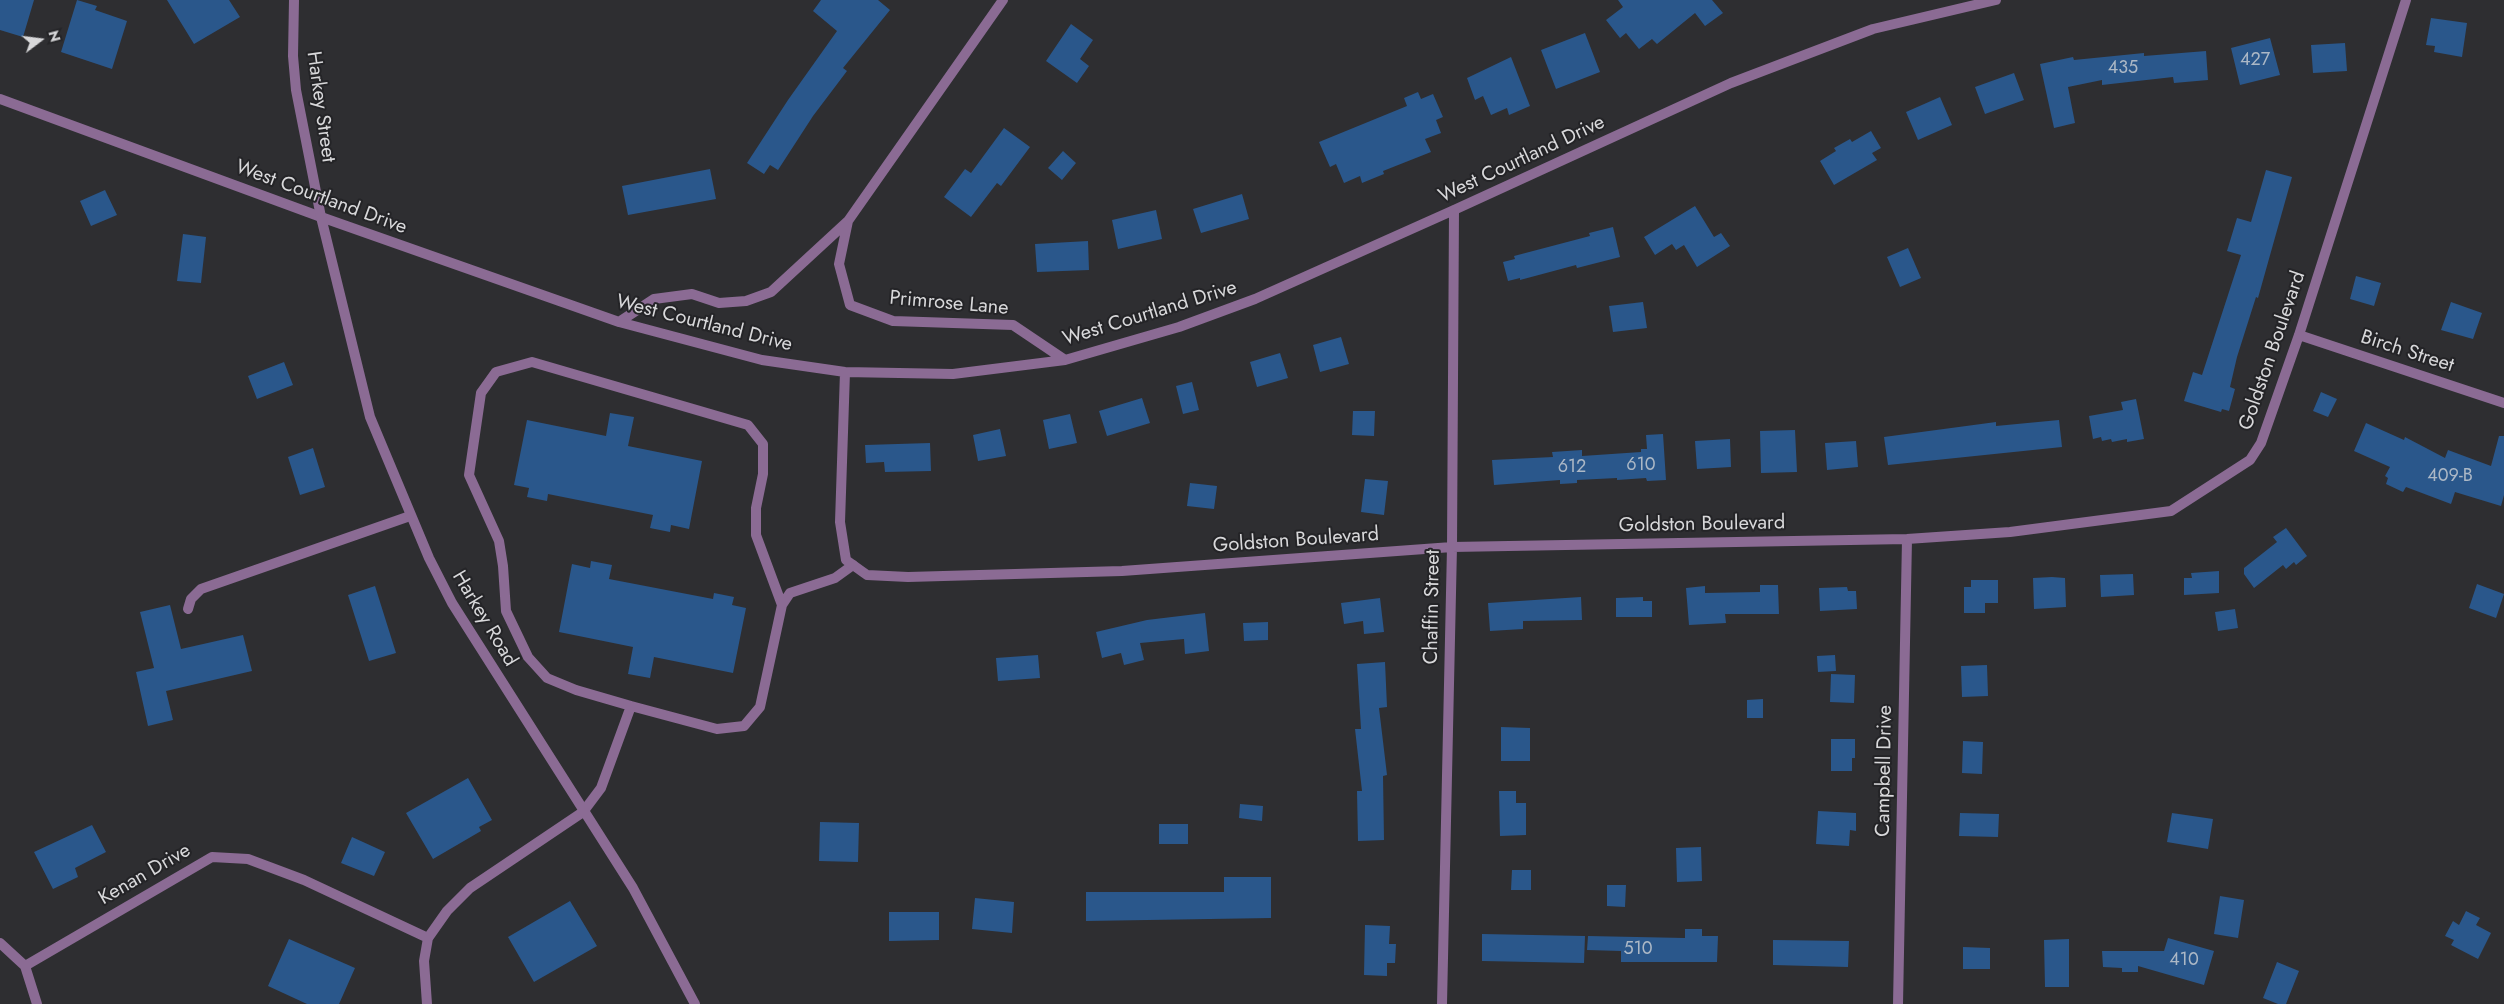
<!DOCTYPE html>
<style>
body{margin:0}
#map{position:relative;width:2504px;height:1004px;overflow:hidden;background:#2e2e31;font-family:Jost,sans-serif}
canvas{display:block}
.north{position:absolute;left:15px;top:15px;width:50px;height:50px;-webkit-text-stroke:4px #242427;paint-order:stroke;rotate:75deg;font-size:14px;font-weight:700;line-height:20px;text-align:center;color:#d8d8da}
.north::after{content:'';display:block;margin:auto;width:18px;height:22px;background:#d8d8da;clip-path:polygon(50% 0,100% 100%,50% 72%,0 100%)}
</style>
<div id="map">
<canvas width="2504" height="1004"></canvas>
<div class="north">N</div>
</div>
<script>
const c = document.querySelector('canvas').getContext('2d');
c.lineJoin = 'round';
function fill(path, color) { c.fillStyle = color; c.fill(path, 'evenodd'); }
const shape = rows => new Path2D(rows.map(r => 'M' + r).join(''));
function stroke(path, color, width, dash) { c.strokeStyle = color; c.lineWidth = width; c.lineCap = dash ? 'butt' : 'round'; c.setLineDash(dash || []); c.stroke(path); }
function write(font, color, halo, rows, align = 'center') {
  c.font = font + ' Jost,sans-serif'; c.lineWidth = 4; c.setLineDash([]); c.textBaseline = 'middle'; c.strokeStyle = halo; c.fillStyle = color; for (const [text, x, y, turn = 0] of rows) {
    c.save(); c.translate(x, y); c.rotate((+turn || 0) * Math.PI / 180); c.textAlign = isNaN(turn) ? turn : align; if (halo) c.strokeText(text, 0, 0); c.fillText(text, 0, 0); c.restore();
  }
}
const building = shape([
 [0,0,34,0,23,37,0,30],
 [77,0,97,6,95,10,127,21,112,69,61,52],
 [167,0,229,0,240,17,194,44],
 [821,0,878,0,890,10,843,68,847,71,813,116,778,170,770,165,764,174,747,163,788,100,837,31,813,11],
 [1618,0,1712,0,1723,13,1705,26,1695,13,1657,44,1652,39,1639,49,1626,33,1620,38,1606,20,1623,7],
 [2431,18,2467,23,2462,57,2434,52,2435,46,2426,45],
 [1071,24,1093,40,1080,59,1089,66,1077,83,1046,61],
 [1585,33,1600,72,1556,89,1541,50],
 [2270,38,2280,75,2240,85,2231,48],
 [2345,43,2347,71,2313,73,2311,45],
 [2206,51,2208,80,2174,83,2173,77,2102,85,2102,80,2068,87,2075,123,2054,128,2040,64,2073,57,2074,60,2144,53,2144,56],
 [1511,57,1530,106,1509,115,1507,108,1491,115,1483,96,1475,100,1467,78],
 [2014,73,2024,100,1985,114,1975,87],
 [1418,92,1421,99,1433,94,1443,117,1436,120,1441,133,1425,139,1431,152,1383,171,1384,174,1362,183,1360,176,1344,183,1336,164,1330,167,1319,142,1407,106,1404,98],
 [1940,97,1952,125,1918,140,1906,112],
 [1004,128,1030,147,1001,186,997,183,971,217,944,197,965,169,971,173],
 [1871,131,1881,148,1872,153,1877,160,1834,185,1820,161,1836,151,1834,148,1850,139,1852,142],
 [1063,151,1076,163,1062,180,1048,168],
 [710,169,716,199,628,215,622,186],
 [2266,170,2292,177,2258,298,2256,297,2237,357,2230,387,2235,389,2229,411,2222,409,2221,412,2184,401,2193,372,2202,375,2241,255,2227,251,2237,218,2251,222],
 [105,190,117,215,91,226,80,201],
 [1242,194,1249,219,1201,233,1193,209],
 [1695,206,1714,237,1721,233,1730,246,1697,267,1684,245,1676,250,1672,244,1655,255,1644,237],
 [1156,210,1162,239,1118,249,1112,220],
 [1613,227,1620,257,1577,268,1576,265,1520,280,1520,278,1508,281,1503,262,1515,259,1514,256,1590,236,1589,233],
 [183,234,206,237,201,283,177,281],
 [1088,241,1089,270,1037,272,1035,244],
 [1908,248,1921,278,1900,287,1887,257],
 [2356,276,2381,283,2374,306,2350,299],
 [1643,302,1647,328,1613,332,1609,306],
 [2451,302,2482,313,2473,339,2441,330],
 [1341,337,1349,364,1320,372,1313,345],
 [1280,353,1288,378,1257,387,1250,362],
 [284,362,293,385,257,399,248,376],
 [1192,382,1199,410,1183,414,1176,386],
 [2321,392,2337,399,2328,417,2313,411],
 [1142,398,1150,423,1107,436,1099,411],
 [2136,399,2144,439,2127,442,2127,439,2112,442,2111,439,2102,441,2101,437,2093,439,2089,416,2123,410,2121,402],
 [1353,411,1375,411,1374,436,1352,435],
 [610,413,634,417,628,446,702,461,689,529,671,525,670,532,650,528,653,515,548,494,547,501,527,497,529,488,514,485,527,420,606,436],
 [1070,414,1077,443,1049,449,1043,420],
 [2059,420,2062,447,1888,465,1884,437,1996,422,1996,426],
 [2366,423,2404,440,2405,437,2445,458,2448,450,2491,466,2499,436,2504,436,2504,495,2501,506,2455,492,2451,504,2406,487,2403,492,2386,484,2388,478,2385,476,2390,467,2354,451],
 [1000,429,1006,456,978,461,973,435],
 [1795,430,1797,472,1761,473,1760,431],
 [1663,434,1666,480,1647,481,1646,478,1617,480,1617,478,1577,480,1577,483,1560,484,1560,480,1494,485,1492,460,1553,457,1552,452,1582,450,1582,456,1641,452,1641,449,1647,449,1646,435],
 [1730,439,1731,467,1697,469,1695,441],
 [1856,441,1858,467,1827,470,1825,443],
 [930,443,931,471,885,472,884,462,866,463,865,445],
 [313,448,325,487,300,495,288,457],
 [1365,479,1388,481,1384,515,1361,512],
 [1190,483,1217,486,1214,509,1187,506],
 [2286,528,2307,556,2296,565,2294,562,2286,569,2283,565,2254,588,2244,574,2244,568,2277,542,2273,537],
 [591,561,612,565,609,579,713,599,714,593,734,597,732,605,746,608,733,673,654,657,650,678,628,674,633,647,559,632,572,564,590,568],
 [2219,571,2219,593,2184,595,2184,578,2192,578,2191,573],
 [2133,574,2134,595,2101,597,2100,575],
 [2052,577,2065,578,2066,607,2034,609,2033,578],
 [1971,580,1998,580,1998,603,1985,603,1985,613,1964,613,1964,587,1971,587],
 [2477,584,2504,594,2496,618,2469,608],
 [1760,585,1778,585,1779,614,1725,614,1726,623,1689,625,1686,588,1705,586,1705,593,1760,592],
 [375,586,396,653,369,661,348,595],
 [1847,587,1848,591,1856,591,1857,609,1820,611,1819,588],
 [1581,597,1582,620,1523,621,1523,629,1490,631,1488,603],
 [1643,597,1643,601,1652,601,1652,617,1616,617,1616,598],
 [1380,598,1384,632,1364,634,1363,621,1344,624,1341,603],
 [170,605,181,649,243,635,252,671,166,691,173,720,148,726,136,672,154,668,140,612],
 [2235,609,2238,628,2218,631,2215,612],
 [1205,613,1209,651,1185,654,1184,639,1140,643,1144,660,1124,665,1121,653,1102,658,1096,632,1147,620],
 [1268,622,1268,640,1244,641,1243,623],
 [1038,655,1040,678,998,681,996,658],
 [1835,655,1836,671,1818,672,1817,656],
 [1385,662,1387,707,1379,708,1387,775,1383,776,1384,840,1358,841,1357,791,1362,791,1355,729,1361,729,1357,664],
 [1987,665,1988,696,1962,697,1961,666],
 [1831,674,1855,675,1854,703,1830,702],
 [1763,699,1763,718,1747,718,1747,700],
 [1501,727,1530,728,1530,761,1501,761],
 [1831,739,1855,739,1855,758,1852,758,1852,771,1831,771],
 [1963,741,1983,742,1982,774,1962,773],
 [468,778,492,820,479,827,481,831,433,859,406,813],
 [1499,791,1516,791,1516,803,1526,803,1526,835,1500,836],
 [1240,804,1263,806,1262,821,1239,818],
 [1818,811,1856,813,1856,831,1850,830,1849,846,1816,844],
 [1960,813,1999,814,1998,837,1959,836],
 [2172,813,2213,819,2208,849,2167,842],
 [820,822,859,823,858,862,819,861],
 [1159,824,1188,824,1188,844,1159,844],
 [92,825,106,852,75,868,78,877,53,889,34,852],
 [352,837,385,852,374,876,341,863],
 [1701,847,1702,881,1677,882,1676,848],
 [1512,870,1531,870,1531,890,1511,890],
 [1224,877,1271,877,1271,918,1086,921,1086,892,1224,892],
 [1607,885,1626,885,1625,907,1607,906],
 [2220,896,2244,900,2238,938,2214,934],
 [975,898,1014,902,1012,933,972,929],
 [570,901,597,946,534,982,508,937],
 [2466,911,2480,918,2476,925,2491,933,2478,959,2451,945,2454,940,2445,936,2453,921,2459,925],
 [889,912,939,912,939,940,889,941],
 [1365,925,1390,926,1389,944,1396,944,1395,963,1387,963,1387,976,1364,975],
 [1685,929,1702,929,1702,936,1718,936,1717,962,1621,962,1621,951,1587,950,1588,936,1685,938],
 [1482,934,1585,936,1584,963,1482,961],
 [2168,938,2214,951,2204,985,2138,966,2138,972,2122,972,2122,968,2103,967,2102,951,2164,951],
 [289,939,355,968,339,1004,307,1004,268,986],
 [2069,939,2069,987,2045,987,2044,940],
 [1773,940,1849,941,1848,967,1773,965],
 [1963,947,1990,948,1990,969,1963,969],
 [2277,962,2299,971,2286,1004,2278,1004,2263,998]
]);
const service = shape([
 [188,609,191,599,201,589,410,516],
 [631,706,576,690,547,678,528,657,506,611,503,566,499,541,469,475,481,393,496,372,532,362,748,425,763,444,763,474,756,508,756,535,782,605],
 [583,812,601,788,631,706,717,729,744,726,760,707,782,605,790,593,835,578,853,565]
]);
const minor = shape([
 [1003,0,848,221,839,264,850,305,893,321,1013,325,1065,360],
 [0,99,321,217,619,322,762,360,845,372,953,374,1065,360,1179,327,1255,299,1454,210,1731,83,1873,29,1996,0],
 [619,322,654,299,692,294,719,303,746,301,771,292,848,221],
 [2299,335,2504,403],
 [845,372,840,522,846,560,867,575,908,577,1122,571,1452,547,1907,539,2010,532,2171,511,2250,460,2261,443,2299,335,2406,0],
 [0,943,25,966,37,1004],
 [25,966,212,857,248,859,304,880,428,938],
 [427,1004,424,961,428,938,447,911,470,888,583,812],
 [1442,1004,1452,547,1454,210],
 [1898,1004,1907,539]
]);
const tertiary = shape([
 [294,0,293,56,296,90,321,217,370,417,429,558,452,603,633,888,695,1004]
]);
const numberNames = [
 ["427",2255,61],
 ["435",2123,69],
 ["610",1641,466],
 ["612",1572,468],
 ["409-B",2450,477],
 ["510",1638,950],
 ["410",2184,961]
];
const streetNames = [
 ["Harkey Street",320,107,82],
 ["West Courtland Drive",1522,160,-25],
 ["West Courtland Drive",321,198,20],
 ["Primrose Lane",949,304,5],
 ["West Courtland Drive",1150,314,-17],
 ["West Courtland Drive",704,324,14],
 ["Goldston Boulevard",2273,351,-71],
 ["Birch Street",2407,352,18],
 ["Goldston Boulevard",1702,525,-1],
 ["Goldston Boulevard",1296,541,-4],
 ["Chaffin Street",1433,607,-89],
 ["Harkey Road",484,619,59],
 ["Campbell Drive",1885,771,-89],
 ["Kenan Drive",145,875,-30]
];
fill(building, '#2a578b');
stroke(service, '#8b6b94', 10);
stroke(minor, '#8b6b94', 10);
stroke(tertiary, '#8b6b94', 10);
write('18px', '#acb8c6', null, numberNames);
write('20px', '#d8d8da', '#242427', streetNames);
</script>
